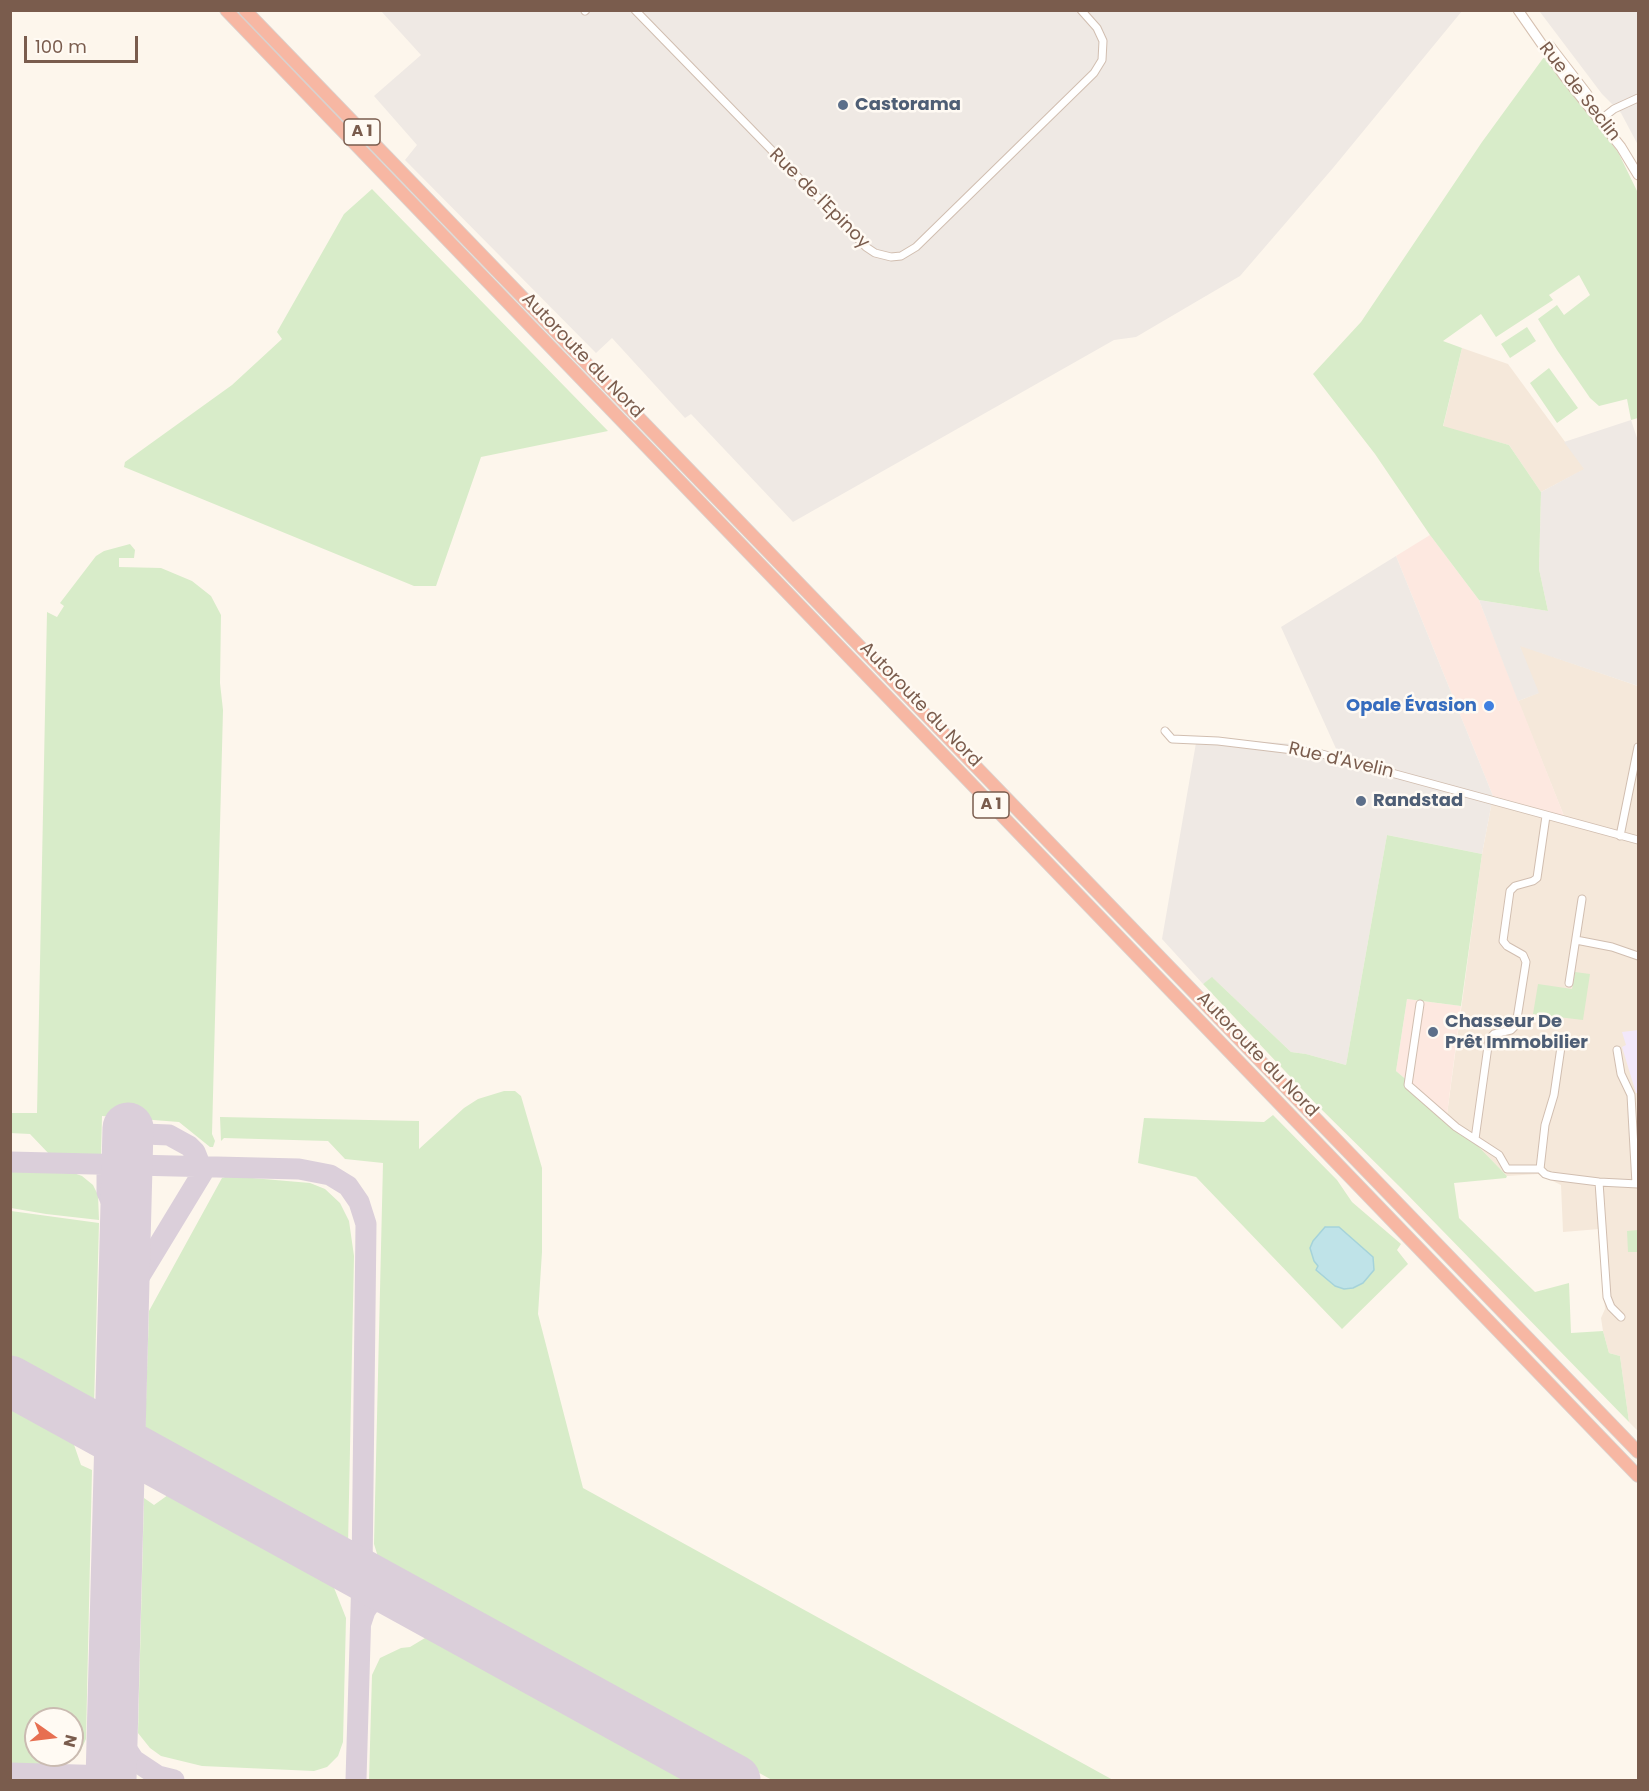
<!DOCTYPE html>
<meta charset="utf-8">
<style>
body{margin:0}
#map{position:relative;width:1649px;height:1791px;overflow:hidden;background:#fdf6ec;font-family:Poppins,sans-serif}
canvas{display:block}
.frame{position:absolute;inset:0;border:12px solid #7a5c4d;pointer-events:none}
.north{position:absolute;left:24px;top:1707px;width:60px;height:60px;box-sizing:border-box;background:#fffaf3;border:2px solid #cabbb1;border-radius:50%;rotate:104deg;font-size:16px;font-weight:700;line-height:24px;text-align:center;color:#7a5c4d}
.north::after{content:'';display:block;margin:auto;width:21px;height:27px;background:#e76f51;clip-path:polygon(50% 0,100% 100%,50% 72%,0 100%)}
.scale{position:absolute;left:24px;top:36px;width:114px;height:27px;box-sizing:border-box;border:3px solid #7a5c4d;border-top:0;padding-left:8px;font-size:18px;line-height:21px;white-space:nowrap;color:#7a5c4d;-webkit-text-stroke:4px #fffaf3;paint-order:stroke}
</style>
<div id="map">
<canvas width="1649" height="1791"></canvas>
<div class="frame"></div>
<div class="north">N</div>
<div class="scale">100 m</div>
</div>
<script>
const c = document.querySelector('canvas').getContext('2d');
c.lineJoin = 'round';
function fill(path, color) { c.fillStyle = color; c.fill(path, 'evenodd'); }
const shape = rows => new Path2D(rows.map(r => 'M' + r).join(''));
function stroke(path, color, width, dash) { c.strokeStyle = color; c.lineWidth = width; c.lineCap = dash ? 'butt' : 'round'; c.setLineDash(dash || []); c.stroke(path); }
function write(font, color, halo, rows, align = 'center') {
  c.font = font + ' Poppins,sans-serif'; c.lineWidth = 5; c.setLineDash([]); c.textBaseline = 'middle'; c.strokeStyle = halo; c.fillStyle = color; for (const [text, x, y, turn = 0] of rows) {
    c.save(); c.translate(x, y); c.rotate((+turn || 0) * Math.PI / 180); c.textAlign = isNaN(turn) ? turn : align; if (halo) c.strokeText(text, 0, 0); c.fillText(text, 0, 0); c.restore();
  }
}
const residential = shape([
 [1462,348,1508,364,1585,469,1541,492,1509,445,1443,427],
 [1519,645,1638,686,1638,1431,1629,1422,1620,1356,1609,1353,1603,1331,1601,1318,1605,1309,1599,1229,1563,1232,1561,1185,1538,1174,1507,1176,1447,1114,1482,854,1493,796,1564,816,1518,701,1538,693]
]);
const commercial = shape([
 [1430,535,1479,600,1564,816,1493,796,1396,556],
 [1407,999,1461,1006,1447,1114,1396,1071]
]);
const industrial = shape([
 [1542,10,1638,11,1638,145,1621,113,1602,94,1540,12],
 [381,11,1462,11,1333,168,1240,276,1136,337,1114,340,793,522,691,414,685,418,612,338,596,353,405,160,417,145,374,96,421,55],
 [1631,420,1638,441,1638,686,1520,646,1539,693,1518,701,1479,600,1548,611,1539,569,1541,492,1584,469,1564,442],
 [1396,556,1493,796,1482,854,1387,835,1346,1065,1306,1054,1291,1052,1213,978,1203,984,1162,939,1197,737,1294,744,1338,753,1281,627]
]);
const education = shape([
 [1638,1030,1638,1093,1636,1093,1622,1047,1626,1045,1622,1032]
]);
const green = shape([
 [1544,57,1618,152,1638,193,1638,418,1631,420,1627,399,1599,406,1590,398,1557,350,1538,319,1557,305,1564,315,1590,295,1579,275,1549,295,1553,300,1496,337,1481,314,1443,341,1462,348,1443,426,1509,445,1541,492,1539,569,1548,611,1479,600,1430,535,1375,454,1313,374,1361,322,1482,142],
 [372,189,608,431,481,457,436,586,414,586,124,467,125,462,232,385,282,339,277,332,344,214],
 [1527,327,1536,341,1510,358,1501,344],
 [1549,368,1578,408,1557,423,1530,383],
 [130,544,135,550,134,558,119,558,119,567,161,568,192,581,211,596,221,615,220,683,223,710,212,1134,215,1141,213,1147,210,1147,179,1122,102,1116,101,1156,50,1155,30,1134,10,1133,11,1113,37,1113,47,612,57,617,64,606,60,603,96,556,104,551],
 [1387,835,1482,854,1461,1006,1407,999,1396,1071,1447,1114,1507,1176,1506,1178,1454,1183,1459,1218,1535,1292,1569,1283,1571,1333,1603,1331,1609,1353,1620,1356,1629,1422,1401,1188,1316,1104,1203,984,1212,977,1291,1052,1306,1054,1346,1065],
 [1575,972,1590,974,1583,1020,1533,1014,1538,984,1572,989],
 [504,1091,515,1091,521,1096,542,1168,542,1252,538,1314,583,1488,1113,1780,772,1780,386,1568,378,1557,374,1544,383,1163,345,1159,328,1141,224,1138,221,1141,220,1117,419,1121,419,1149,464,1108,478,1099],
 [1273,1115,1337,1180,1352,1202,1401,1244,1397,1250,1408,1264,1342,1329,1196,1177,1138,1163,1144,1118,1264,1122],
 [11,1171,71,1172,82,1176,93,1185,98,1195,99,1220,46,1214,11,1208],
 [229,1176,310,1183,325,1189,340,1203,349,1221,354,1256,348,1545,145,1433,149,1311,222,1178],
 [11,1211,99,1223,94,1405,11,1360],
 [1638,1230,1638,1252,1628,1252,1627,1231],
 [11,1402,71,1436,81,1465,92,1470,86,1739,80,1752,69,1760,55,1765,11,1765],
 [36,1719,72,1719,72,1755,36,1755],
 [175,1490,329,1575,346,1618,343,1742,338,1756,327,1767,314,1771,202,1766,161,1756,150,1748,138,1733,144,1498,154,1505],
 [441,1636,700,1780,369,1780,372,1675,380,1658,401,1648,410,1647,425,1638]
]);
const water = shape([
 [1325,1227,1339,1227,1373,1257,1374,1270,1363,1283,1353,1288,1344,1289,1335,1286,1316,1270,1318,1266,1314,1261,1310,1248,1313,1241,1325,1227]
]);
const taxiway = shape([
 [10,1162,299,1169,330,1175,348,1186,359,1202,366,1224,362,1574,356,1780],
 [124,1302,203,1172,195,1152,189,1146,169,1135,144,1134,135,1137,116,1152,107,1173,107,1192,115,1210,126,1221],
 [361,1623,365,1611,369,1605,381,1598,395,1596,412,1602],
 [113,1714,120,1739,134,1760,158,1776,174,1780],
 [10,1773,111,1776]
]);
const runway = shape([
 [10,1381,735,1780],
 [111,1780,128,1128]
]);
const street = shape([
 [635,10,866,247,875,253,891,257,901,256,916,247,1094,73,1102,60,1103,41,1097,28,1081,10],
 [585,11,586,10],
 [1600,120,1614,109,1638,98],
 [1165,731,1172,739,1218,741,1318,753,1638,840],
 [1620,836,1638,747],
 [1576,940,1612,947,1638,956],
 [1569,983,1582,899],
 [1420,1004,1408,1085,1456,1127,1499,1155,1507,1169,1540,1169],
 [1617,1050,1621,1074,1631,1095,1636,1184],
 [1475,1139,1489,1039,1494,1034,1511,1030,1516,1025,1526,962,1523,955,1507,946,1503,941,1510,891,1515,886,1533,881,1537,878,1546,816],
 [1540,1169,1545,1125,1554,1095,1561,1047],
 [1540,1169,1545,1174,1551,1176,1599,1182,1638,1184],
 [1599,1182,1607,1297,1611,1307,1621,1317]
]);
const secondary = shape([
 [1518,10,1564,76,1621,147,1638,175],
 [1550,46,1587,94]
]);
const highway = shape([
 [226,10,1638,1476],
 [245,10,1638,1452]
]);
const markers = [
 [843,105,6,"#5c6f8a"],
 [1489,706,6,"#3f7fe0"],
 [1361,801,6,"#5c6f8a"],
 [1433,1032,6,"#5c6f8a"]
];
const shields = [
 [362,132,36],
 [991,805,36]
];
const shieldNames = [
 ["A 1",362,132],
 ["A 1",991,805]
];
const streetNames = [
 ["Rue de Seclin",1579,92,52],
 ["Rue de l'Epinoy",819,199,45],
 ["Autoroute du Nord",582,356,46],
 ["Autoroute du Nord",920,705,46],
 ["Rue d'Avelin",1341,761,13],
 ["Autoroute du Nord",1257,1055,46]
];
const serviceNames = [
 ["Castorama",855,105],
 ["Randstad",1373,801],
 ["Chasseur De",1445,1022],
 ["Prêt Immobilier",1445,1043]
];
const shopNames = [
 ["Opale Évasion",1477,706]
];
fill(residential, '#f5e8da');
fill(commercial, '#fde8e0');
fill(industrial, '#efe9e4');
fill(education, '#f3e8fa');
fill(green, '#d8ecc9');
fill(water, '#bfe3e8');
stroke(water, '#a5d3da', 1.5);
stroke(taxiway, '#dbcfda', 21);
stroke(runway, '#dbcfda', 51);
stroke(street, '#d1beb0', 9);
stroke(secondary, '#d6c0b0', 11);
stroke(highway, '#dad1cd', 14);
stroke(street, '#fff', 7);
stroke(secondary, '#fff', 9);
stroke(highway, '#f7b7a3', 12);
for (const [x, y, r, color] of markers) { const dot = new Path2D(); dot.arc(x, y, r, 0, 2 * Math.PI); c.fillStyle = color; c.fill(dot); stroke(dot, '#fffaf3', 2); }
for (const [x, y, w] of shields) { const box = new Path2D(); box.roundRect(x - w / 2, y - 13, w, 26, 4.5); c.fillStyle = '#fffaf3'; c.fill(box); stroke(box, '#7a5c4d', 1.5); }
write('bold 16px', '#7a5c4d', null, shieldNames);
write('18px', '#7a5c4d', '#fffaf3', streetNames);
write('bold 18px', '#4e5e75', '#fffaf3', serviceNames, 'left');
write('bold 18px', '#366cbe', '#fffaf3', shopNames, 'right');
</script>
